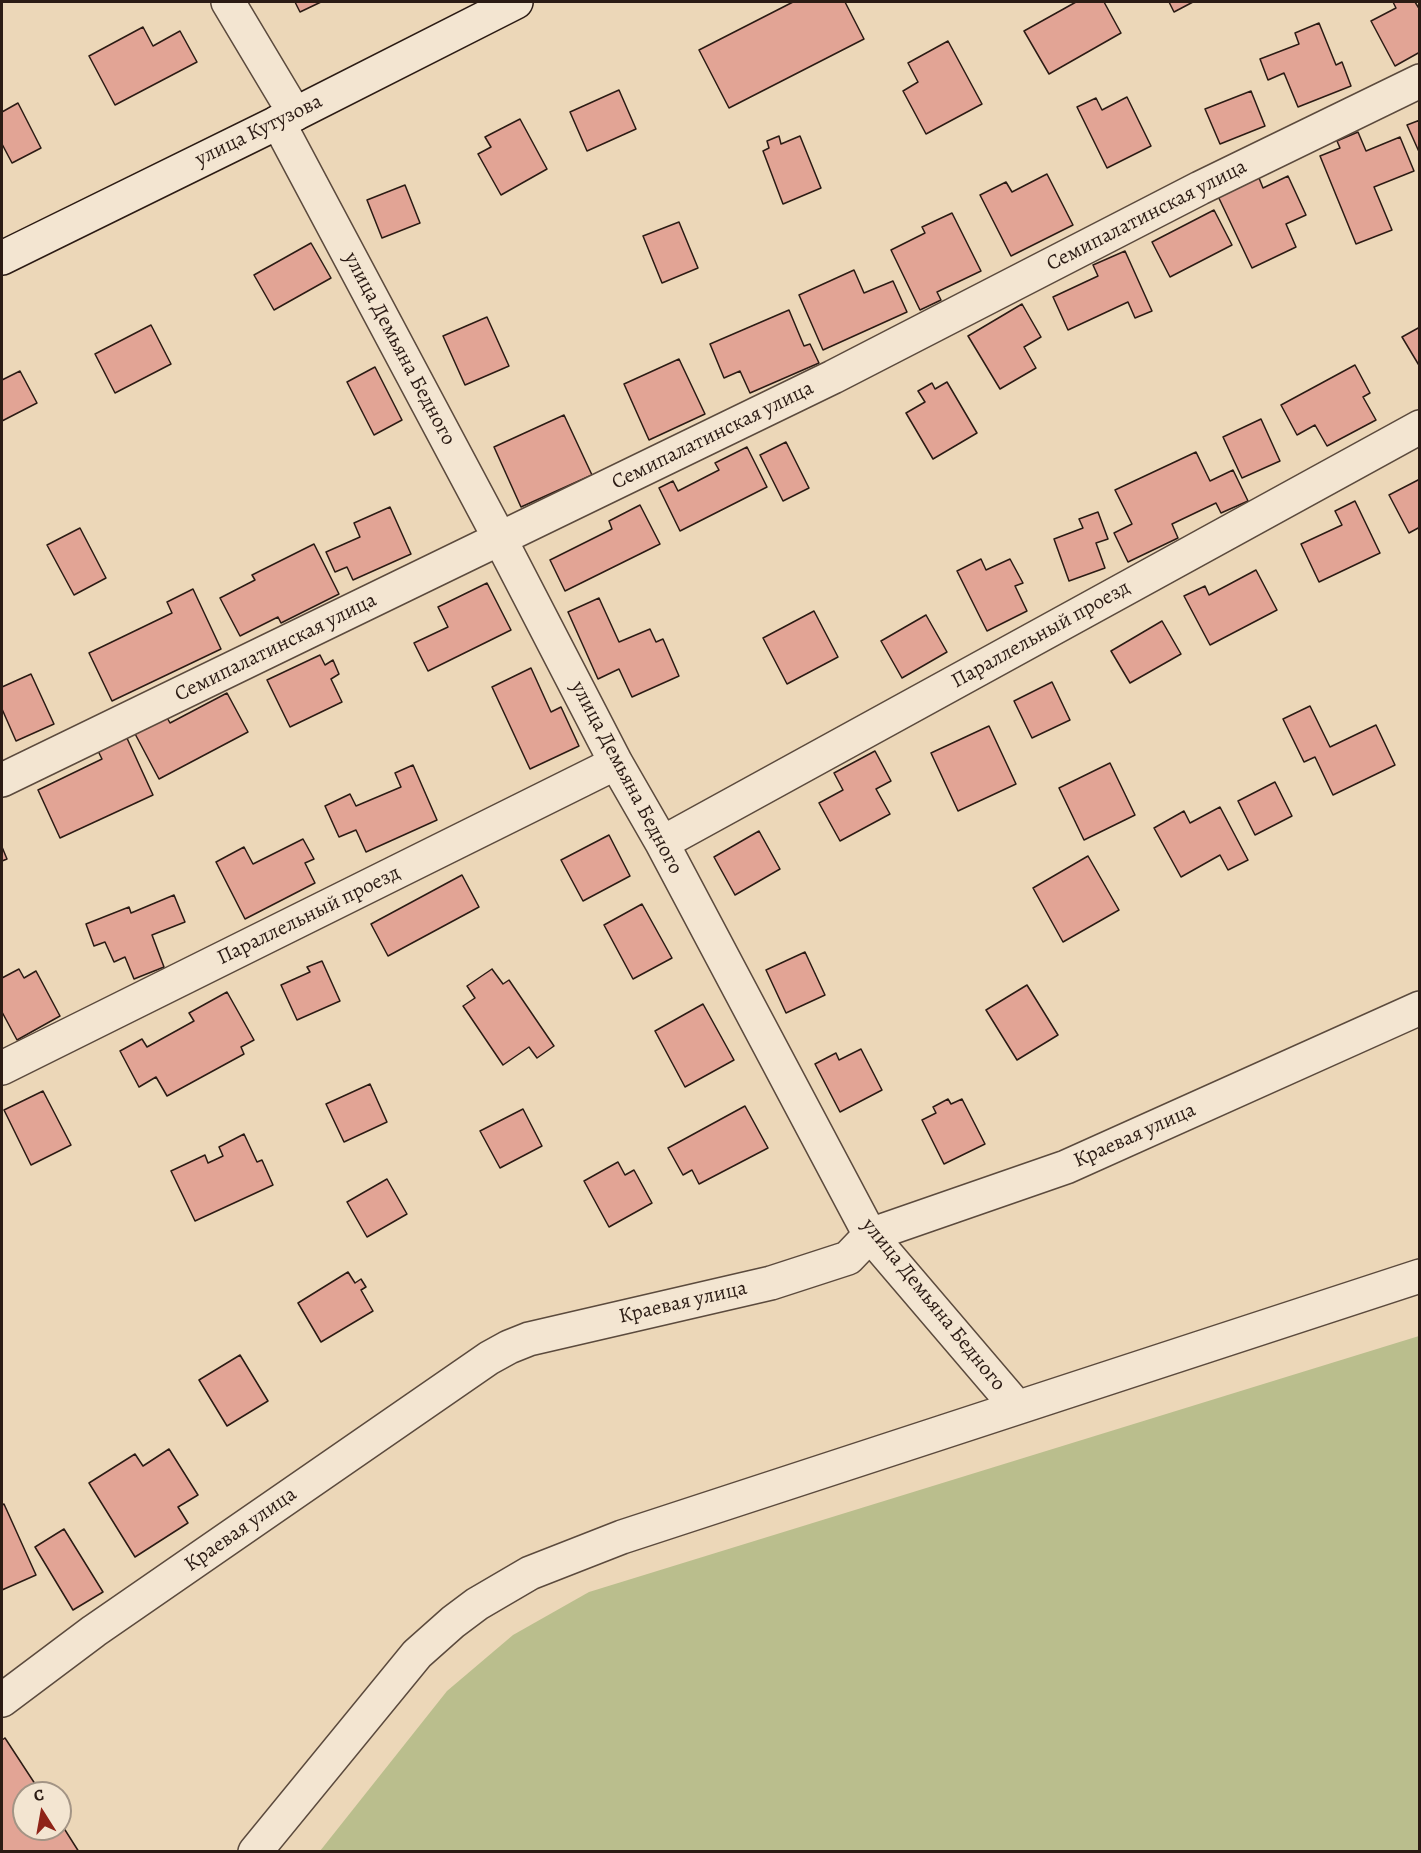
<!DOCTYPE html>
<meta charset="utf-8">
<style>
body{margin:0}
#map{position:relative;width:1421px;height:1853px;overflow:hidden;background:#ecd7b8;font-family:Alegreya,serif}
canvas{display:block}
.frame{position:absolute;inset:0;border:3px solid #2b1b14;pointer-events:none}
.north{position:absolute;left:12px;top:1781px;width:60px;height:60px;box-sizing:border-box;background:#f3e5d1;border:2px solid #a39485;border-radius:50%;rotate:349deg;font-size:16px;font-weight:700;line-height:24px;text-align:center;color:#2b1b14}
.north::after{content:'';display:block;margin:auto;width:21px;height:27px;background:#8f2418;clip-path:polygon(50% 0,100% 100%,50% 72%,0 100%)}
</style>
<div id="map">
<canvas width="1421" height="1853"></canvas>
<div class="frame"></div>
<div class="north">С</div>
</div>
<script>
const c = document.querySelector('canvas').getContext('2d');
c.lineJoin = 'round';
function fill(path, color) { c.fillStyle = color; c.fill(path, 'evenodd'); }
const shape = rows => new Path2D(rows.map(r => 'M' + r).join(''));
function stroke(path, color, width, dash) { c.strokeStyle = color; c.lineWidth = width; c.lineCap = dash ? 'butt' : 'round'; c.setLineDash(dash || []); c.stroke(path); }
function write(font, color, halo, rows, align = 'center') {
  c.font = font + ' Alegreya,serif'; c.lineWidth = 5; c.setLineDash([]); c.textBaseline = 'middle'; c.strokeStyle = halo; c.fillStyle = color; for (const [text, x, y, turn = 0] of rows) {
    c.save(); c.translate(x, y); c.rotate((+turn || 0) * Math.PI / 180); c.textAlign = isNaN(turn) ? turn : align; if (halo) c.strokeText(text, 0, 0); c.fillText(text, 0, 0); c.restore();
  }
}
const green = shape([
 [1419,1336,1419,1851,320,1851,447,1691,513,1635,589,1592]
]);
const building = shape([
 [295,2,321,2,300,12,295,2],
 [793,2,845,2,864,39,729,108,699,50,793,2],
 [1076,2,1104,2,1121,33,1049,74,1024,31,1076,2],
 [1169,2,1193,2,1174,12,1169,2],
 [1393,2,1415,2,1420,10,1420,52,1395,66,1371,21,1396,8,1393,2],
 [1319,23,1336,65,1342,62,1351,86,1298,107,1284,73,1268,80,1260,59,1299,44,1295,33,1319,23],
 [143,27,153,46,180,31,197,62,115,105,89,56,143,27],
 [948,41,982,104,926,134,903,91,918,82,908,63,948,41],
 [619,90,636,129,587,151,570,112,619,90],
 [1251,91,1265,126,1220,144,1205,109,1251,91],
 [1127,97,1151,146,1107,168,1077,107,1096,98,1102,110,1127,97],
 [18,103,41,148,12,163,2,144,2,112,18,103],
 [520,119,547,169,501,195,478,154,491,147,485,137,520,119],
 [1420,120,1420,154,1407,125,1420,120],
 [1358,132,1366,151,1400,137,1414,171,1374,187,1392,230,1356,244,1320,156,1340,148,1337,141,1358,132],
 [779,136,781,144,800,136,821,188,783,204,763,151,769,148,767,141,779,136],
 [1257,173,1263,188,1288,176,1306,215,1286,224,1296,247,1252,268,1216,192,1257,173],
 [1047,174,1073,225,1011,256,980,195,1006,182,1012,192,1047,174],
 [405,185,420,223,382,238,367,200,405,185],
 [1214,210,1232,245,1170,277,1152,242,1214,210],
 [952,213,981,271,937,292,941,300,920,310,891,250,925,233,922,227,952,213],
 [679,222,698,268,662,283,643,236,679,222],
 [311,243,331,278,274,310,254,275,311,243],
 [1125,251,1152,311,1135,318,1128,302,1068,330,1053,297,1098,276,1093,265,1125,251],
 [854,270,864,293,893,281,907,312,823,350,799,295,854,270],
 [1022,304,1041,337,1024,347,1036,368,1000,389,968,336,1022,304],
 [789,310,804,346,810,344,819,363,750,393,740,371,724,378,710,344,789,310],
 [487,317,509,366,465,385,443,336,487,317],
 [151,325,171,364,115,393,95,354,151,325],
 [1420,327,1420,367,1402,337,1420,327],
 [679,359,705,414,649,440,624,384,679,359],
 [1355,365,1370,393,1363,397,1376,420,1327,446,1315,425,1297,435,1281,405,1355,365],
 [375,367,402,420,374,435,347,382,375,367],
 [20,371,37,403,2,421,2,380,20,371],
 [947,382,977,433,933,459,906,413,925,402,918,391,932,383,935,389,947,382],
 [564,415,592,475,521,507,494,447,564,415],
 [1261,419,1280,461,1242,478,1223,437,1261,419],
 [786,442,809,488,783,501,760,455,786,442],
 [747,447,767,487,680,531,659,488,673,481,678,491,719,470,715,463,747,447],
 [1196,452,1210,481,1233,470,1248,501,1221,513,1216,503,1172,524,1178,538,1128,562,1114,533,1132,524,1115,490,1196,452],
 [1420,479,1420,527,1409,533,1389,495,1420,479],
 [1355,501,1380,553,1319,582,1301,544,1342,525,1335,511,1355,501],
 [640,505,660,544,565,591,550,560,612,529,609,521,640,505],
 [390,507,411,554,353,580,347,567,335,572,326,552,360,537,354,523,390,507],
 [1098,512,1108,539,1096,543,1105,568,1069,581,1054,539,1083,528,1079,519,1098,512],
 [80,528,106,578,74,595,47,545,80,528],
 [314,544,339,594,281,623,278,617,240,636,220,598,255,580,252,575,314,544],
 [981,559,986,570,1010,559,1023,583,1015,586,1027,611,987,631,957,571,981,559],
 [1256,570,1277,610,1210,645,1184,596,1205,586,1209,595,1256,570],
 [487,583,511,630,428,671,414,643,448,627,438,607,487,583],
 [193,589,221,649,112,701,89,653,172,613,167,602,193,589],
 [599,598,619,642,650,629,656,642,663,639,679,676,632,697,619,669,598,679,568,612,599,598],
 [814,611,838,657,787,684,763,638,814,611],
 [926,615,947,652,902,678,881,641,926,615],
 [1162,621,1181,654,1130,683,1111,651,1162,621],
 [320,655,325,665,333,660,339,674,331,679,342,702,290,727,267,680,320,655],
 [531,668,551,712,561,707,579,746,530,769,492,687,531,668],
 [31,674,54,724,16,741,2,709,2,687,31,674],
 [1052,682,1070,720,1032,738,1014,701,1052,682],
 [227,693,248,732,159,779,133,730,165,714,170,723,227,693],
 [1310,706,1330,747,1376,725,1395,765,1333,795,1315,757,1304,762,1283,719,1310,706],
 [989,726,1016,784,958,811,931,753,989,726],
 [126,736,153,795,60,838,38,790,102,759,97,749,126,736],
 [875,751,891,781,876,789,890,814,840,841,819,803,843,790,834,773,875,751],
 [1110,763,1135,815,1084,840,1059,788,1110,763],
 [413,765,437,820,366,852,356,830,339,837,325,806,350,794,356,806,401,787,395,773,413,765],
 [1275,782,1292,816,1255,835,1238,801,1275,782],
 [1220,807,1248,860,1228,870,1220,855,1181,877,1154,828,1184,811,1190,823,1220,807],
 [759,831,780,869,735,895,714,857,759,831],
 [609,835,630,876,583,901,561,860,609,835],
 [303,839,314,859,305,863,315,883,245,919,216,862,244,847,253,864,303,839],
 [2,847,7,859,2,861,2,847],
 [1088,856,1119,910,1063,942,1033,888,1088,856],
 [462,875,479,907,388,956,371,924,462,875],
 [174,895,185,922,152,935,164,967,134,979,125,957,114,962,105,942,94,946,86,924,129,907,131,913,174,895],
 [642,904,672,958,633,979,604,925,642,904],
 [805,952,825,995,786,1013,766,970,805,952],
 [322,961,340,1001,297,1020,281,985,310,972,307,967,322,961],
 [19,969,24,978,36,971,60,1016,17,1040,2,1012,2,978,19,969],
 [492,969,503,984,509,980,554,1046,537,1058,529,1047,503,1065,463,1006,475,998,467,986,492,969],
 [1027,985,1058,1035,1017,1060,986,1010,1027,985],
 [227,992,254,1040,241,1047,244,1054,167,1096,156,1077,139,1087,120,1051,142,1039,147,1047,194,1021,189,1013,227,992],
 [703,1004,734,1060,685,1087,655,1031,703,1004],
 [861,1049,882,1090,840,1112,815,1064,836,1053,839,1060,861,1049],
 [370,1084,387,1122,344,1142,326,1104,370,1084],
 [43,1091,71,1145,31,1165,4,1110,43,1091],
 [948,1099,951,1104,962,1099,985,1144,944,1164,922,1120,936,1113,933,1107,948,1099],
 [745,1106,768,1148,699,1184,692,1170,683,1175,668,1148,745,1106],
 [523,1109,542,1146,500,1168,480,1131,523,1109],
 [244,1134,257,1162,262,1160,273,1185,195,1221,171,1171,205,1155,208,1163,223,1156,219,1147,244,1134],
 [618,1162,625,1175,634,1170,652,1203,609,1227,584,1181,618,1162],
 [387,1179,407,1214,367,1237,347,1202,387,1179],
 [348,1272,355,1283,361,1279,366,1287,361,1290,373,1311,321,1342,298,1303,348,1272],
 [240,1355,268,1401,227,1426,199,1380,240,1355],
 [169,1449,198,1495,178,1507,188,1523,135,1557,89,1483,135,1454,143,1466,169,1449],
 [4,1504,36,1575,2,1590,2,1505,4,1504],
 [64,1529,103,1592,73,1610,35,1547,64,1529],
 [5,1738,41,1793,24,1793,24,1829,60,1829,60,1822,79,1852,2,1852,2,1740,5,1738]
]);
const minor = shape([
 [228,2,295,114],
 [278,122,500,539,616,763,662,843,870,1235,1016,1406],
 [2,780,833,377,1200,188,1420,81],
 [662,843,1420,427],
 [2,1068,616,763],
 [2,1700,94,1631,489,1358,509,1347,529,1339,771,1283,848,1258,870,1235,1066,1167,1420,1008],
 [255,1852,417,1654,453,1622,477,1604,530,1573,622,1537,1420,1276]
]);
const secondary = shape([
 [2,258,295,114,516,2]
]);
const streetNames = [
 ["улица Кутузова",259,131,-26],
 ["Семипалатинская улица",1147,216,-27],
 ["улица Демьяна Бедного",399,349,62],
 ["Семипалатинская улица",713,436,-26],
 ["Параллельный проезд",1041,635,-29],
 ["Семипалатинская улица",276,648,-26],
 ["улица Демьяна Бедного",626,778,62],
 ["Параллельный проезд",309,916,-26],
 ["Краевая улица",1135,1136,-24],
 ["Краевая улица",683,1303,-13],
 ["улица Демьяна Бедного",933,1305,51],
 ["Краевая улица",241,1530,-35]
];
fill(green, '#babe8d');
fill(building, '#e2a495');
stroke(building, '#2b1b14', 1.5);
stroke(minor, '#5b4a3d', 36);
stroke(secondary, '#2b1b14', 36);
stroke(minor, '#f3e5d1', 33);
stroke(secondary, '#f3e5d1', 33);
write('21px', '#2b1b14', '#f3e5d1', streetNames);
</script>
